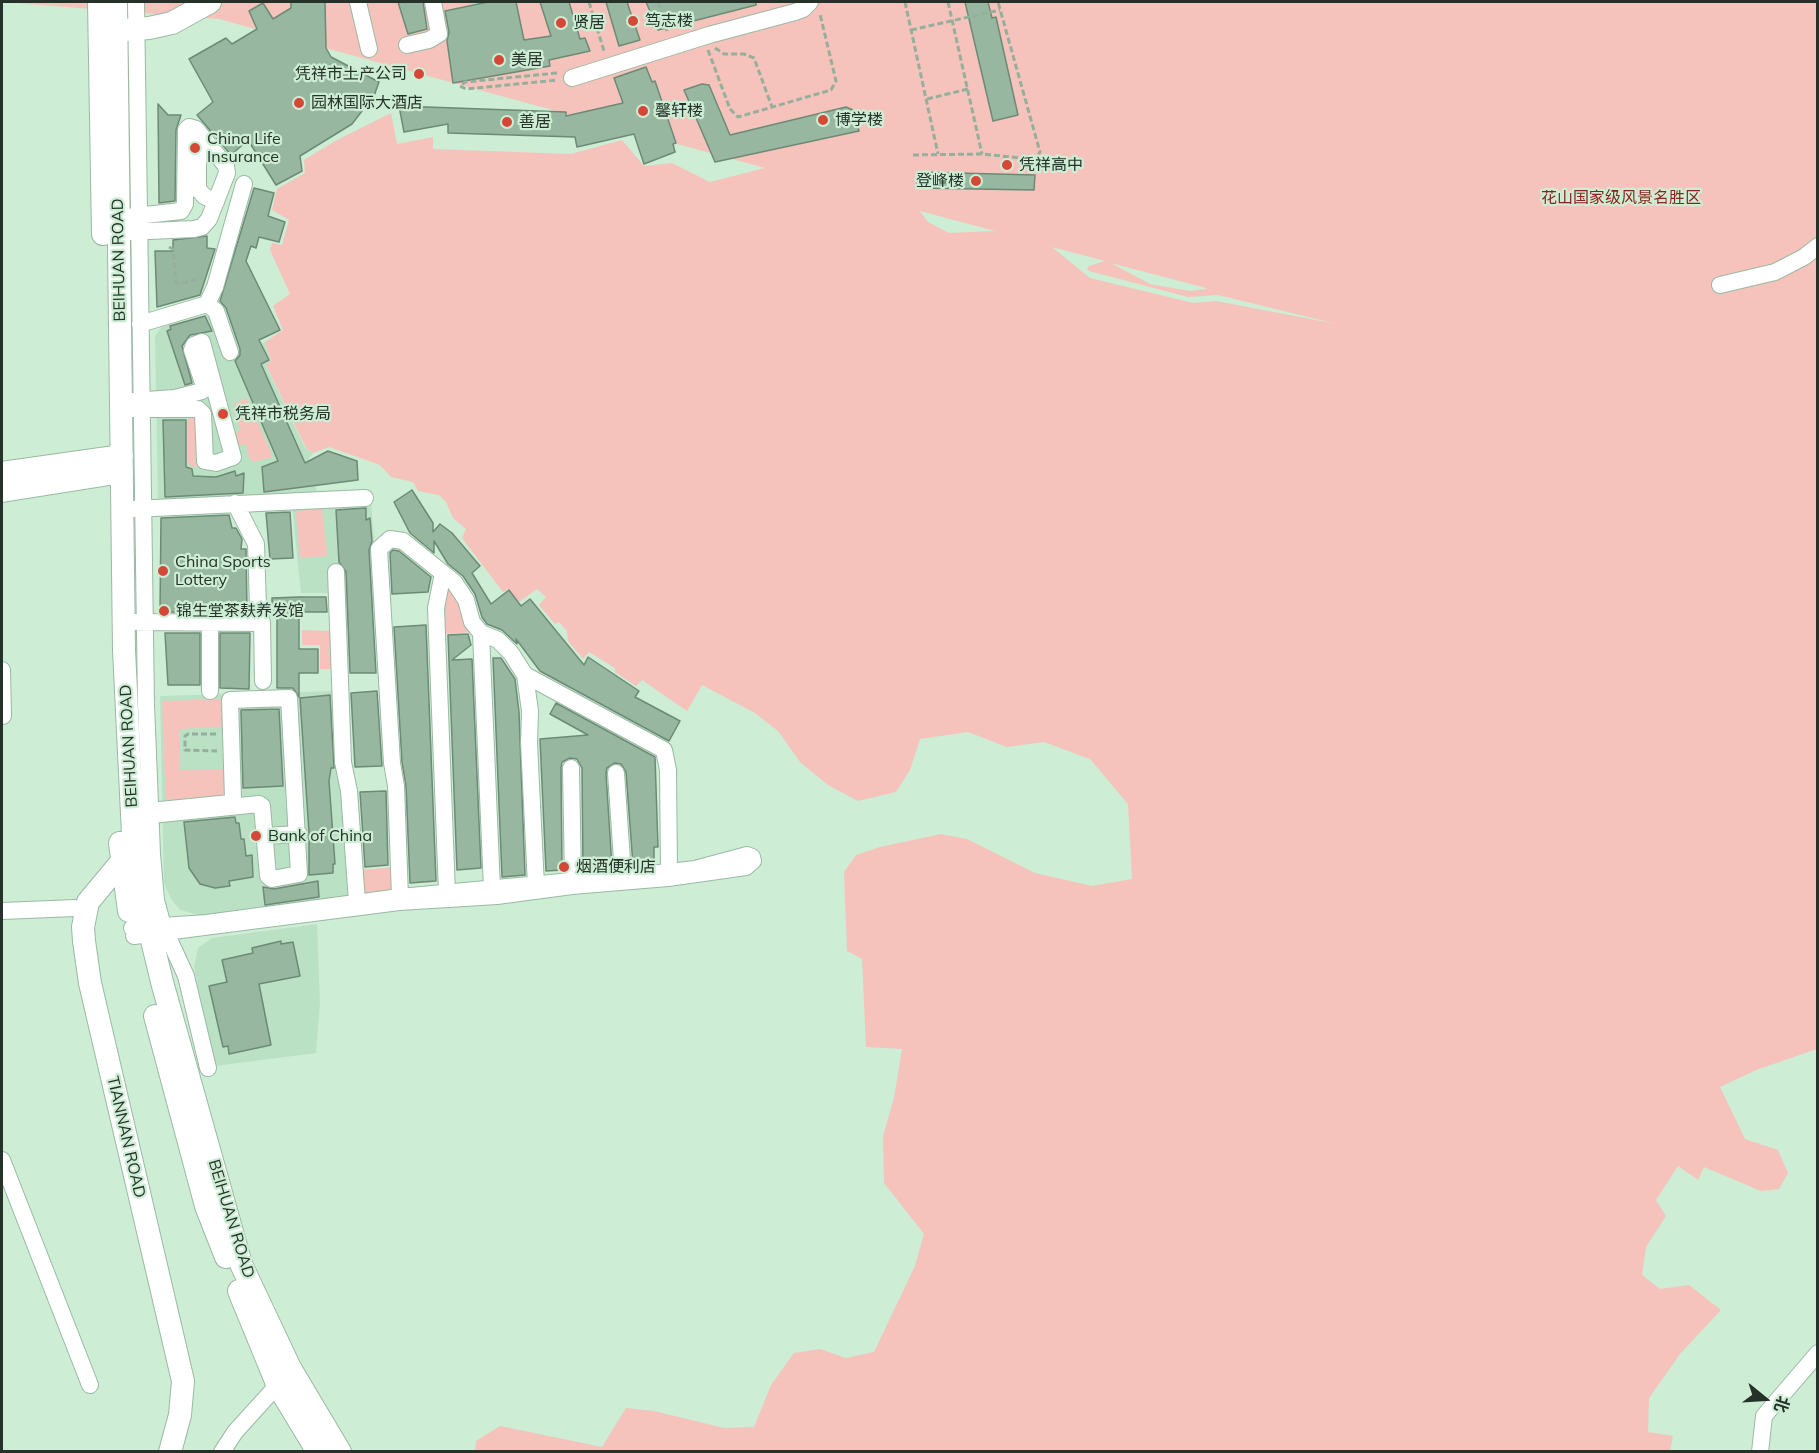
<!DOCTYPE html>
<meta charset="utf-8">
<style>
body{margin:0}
#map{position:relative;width:1819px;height:1453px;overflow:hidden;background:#cdedd5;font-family:Mulish,"Noto Sans SC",sans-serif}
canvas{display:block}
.frame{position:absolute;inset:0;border:3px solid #263229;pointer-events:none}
.north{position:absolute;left:1735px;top:1369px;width:60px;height:60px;-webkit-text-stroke:4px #cdedd5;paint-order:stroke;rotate:108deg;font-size:16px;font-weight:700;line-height:24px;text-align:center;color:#263229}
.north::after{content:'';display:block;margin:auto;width:21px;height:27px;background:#263229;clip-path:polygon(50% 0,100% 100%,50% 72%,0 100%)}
</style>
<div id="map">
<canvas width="1819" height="1453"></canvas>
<div class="frame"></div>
<div class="north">北</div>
</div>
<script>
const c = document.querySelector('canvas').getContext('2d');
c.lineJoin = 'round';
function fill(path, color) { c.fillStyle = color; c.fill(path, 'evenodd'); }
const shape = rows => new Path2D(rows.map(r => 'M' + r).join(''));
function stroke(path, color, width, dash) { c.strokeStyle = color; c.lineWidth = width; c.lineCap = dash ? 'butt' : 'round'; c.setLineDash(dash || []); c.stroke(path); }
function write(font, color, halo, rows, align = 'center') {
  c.font = font + ' Mulish,"Noto Sans SC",sans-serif'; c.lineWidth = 4.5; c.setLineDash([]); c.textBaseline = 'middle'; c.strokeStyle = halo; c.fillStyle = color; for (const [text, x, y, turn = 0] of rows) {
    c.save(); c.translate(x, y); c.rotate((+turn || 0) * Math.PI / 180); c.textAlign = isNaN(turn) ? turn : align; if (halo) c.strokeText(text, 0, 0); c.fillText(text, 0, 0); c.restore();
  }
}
const built = shape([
 [213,314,235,353,265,342,271,361,266,366,305,448,313,453,309,459,317,492,160,502,158,499,155,336,162,326],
 [371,500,379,609,341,612,335,593,301,593,292,507],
 [335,691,352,896,203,916,180,910,171,899,164,883,160,696],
 [317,924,320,1003,316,1053,215,1066,194,968,198,948,212,938]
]);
const green = shape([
 [2,2,1817,2,1817,1049,1756,1070,1720,1087,1745,1139,1778,1150,1788,1173,1779,1189,1761,1191,1704,1167,1698,1180,1678,1166,1656,1200,1666,1216,1646,1247,1642,1275,1660,1289,1689,1285,1721,1310,1680,1354,1649,1398,1648,1432,1673,1436,1670,1451,475,1451,476,1441,500,1426,602,1447,626,1408,654,1411,724,1428,754,1427,771,1385,794,1353,820,1349,846,1358,874,1352,915,1266,924,1234,884,1183,883,1136,894,1098,902,1049,866,1047,862,959,847,951,844,872,856,855,880,847,941,834,967,839,1035,873,1092,886,1132,879,1128,804,1090,759,1044,742,1007,747,968,732,920,739,910,770,896,792,858,801,828,785,800,762,778,731,755,713,702,685,687,711,642,680,636,686,615,672,615,668,589,652,583,659,568,641,567,631,559,622,555,624,539,605,546,597,537,589,519,602,508,589,503,592,462,538,466,529,453,518,446,502,439,495,418,491,413,482,391,477,380,465,329,447,313,453,306,448,266,365,271,361,265,342,283,330,273,306,290,294,270,250,272,243,282,245,289,220,272,210,277,189,305,173,304,160,337,140,391,113,397,144,433,137,433,149,571,154,622,140,644,166,672,163,710,182,765,168,219,19],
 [920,211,995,231,949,233,928,222],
 [1052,247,1105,261,1089,266,1087,269,1089,271,1188,297,1218,295,1337,324,1216,301,1193,303,1090,278],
 [1111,263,1206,288,1206,289,1190,291,1150,284],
 [247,398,273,457,253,462,249,458,246,444,236,446,233,435,240,431,234,404],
 [196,414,199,466,193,467,188,463,188,415],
 [322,509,327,556,300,558,296,511],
 [449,583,475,632,442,634,439,602],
 [302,630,331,631,331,669,320,669,320,645,302,645],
 [225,699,226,727,179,729,179,770,227,769,229,802,166,807,162,701],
 [397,867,395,892,363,898,359,870]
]);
const building = shape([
 [291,2,325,2,326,48,331,57,379,82,374,96,362,98,362,111,352,124,300,156,302,171,276,185,248,140,231,155,197,115,213,102,189,59,226,38,232,44,257,29,249,11,263,3,273,19,291,8,291,2],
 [398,2,423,2,427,29,408,34,398,2],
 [488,2,516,2,524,40,551,36,540,2,569,2,580,39,585,38,590,51,549,60,550,66,453,83,447,41,449,32,445,11,488,2],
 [606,2,627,2,640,40,619,46,606,2],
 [646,2,756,2,756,5,658,30,646,2],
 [965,2,988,2,992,18,996,17,1018,115,993,121,965,2],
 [646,67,652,82,655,81,676,143,673,144,675,152,644,164,634,134,577,147,575,137,448,133,448,124,404,132,399,106,566,112,566,116,623,103,614,78,646,67],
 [702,84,709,85,730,135,846,107,853,110,859,131,715,162,684,90,702,84],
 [158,104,168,115,181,115,176,130,175,201,159,203,158,104],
 [918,172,1035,175,1034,190,917,188,918,172],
 [254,188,274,193,268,216,285,222,279,242,259,237,256,248,251,246,246,261,280,330,259,340,269,360,261,364,305,463,328,451,357,461,358,480,264,492,262,467,278,461,235,361,240,355,240,349,226,308,220,301,254,188],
 [207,236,207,248,215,249,200,295,157,307,155,251,173,251,173,240,207,236],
 [205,316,212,331,190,335,182,346,192,383,185,385,167,331,171,329,170,326,205,316],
 [163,420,186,420,186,467,192,469,193,476,216,477,235,471,236,476,244,473,243,493,165,497,163,420],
 [412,490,433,523,433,532,440,524,452,533,480,566,472,573,491,604,509,590,521,606,530,599,584,665,588,657,639,691,635,697,680,721,669,741,540,671,516,639,517,644,502,630,487,624,482,617,475,594,463,576,448,564,434,541,434,553,410,533,394,502,412,490],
 [366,508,366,520,370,518,372,541,369,550,376,673,350,673,346,572,339,562,336,510,366,508],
 [290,512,293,558,270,559,266,513,290,512],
 [229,515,232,528,236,528,242,539,241,549,246,549,247,612,160,612,161,518,229,515],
 [393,550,399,551,431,577,428,592,392,594,390,553,393,550],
 [300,597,326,597,327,612,299,612,299,649,318,649,318,673,299,673,299,697,293,688,277,688,277,613,272,613,272,598,300,597],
 [426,625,436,881,410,883,406,786,402,762,394,627,426,625],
 [165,633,200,633,200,685,168,685,165,633],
 [220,633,250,633,249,689,220,688,220,633],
 [468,634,471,645,452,660,472,659,481,868,457,870,448,635,468,634],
 [493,658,501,658,515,679,519,712,525,875,502,877,493,658],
 [377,691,382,766,355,767,351,693,377,691],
 [330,695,334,768,331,768,329,781,335,864,333,864,333,873,309,875,309,833,300,698,330,695],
 [556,703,655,757,658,847,654,847,654,863,633,865,626,772,621,764,615,763,607,768,606,774,612,867,583,869,582,768,577,759,570,758,562,762,561,768,562,870,546,871,540,739,588,735,550,714,556,703],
 [279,709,283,786,243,788,241,710,279,709],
 [386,791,388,865,365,867,360,792,386,791],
 [235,817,236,823,239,823,241,839,244,839,246,856,252,855,253,877,229,881,230,886,215,888,200,884,189,868,184,822,235,817],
 [318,881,319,897,265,905,263,887,274,889,318,881],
 [281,941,281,944,293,942,300,976,259,984,271,1045,229,1054,228,1046,223,1047,209,986,227,982,222,960,253,953,252,948,281,941]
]);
const path = shape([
 [589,2,604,51],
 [658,2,667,31],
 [905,2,938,154],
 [948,2,982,154],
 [911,30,1000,10],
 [715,48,724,54,744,54,754,58,772,107],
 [708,50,730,109,738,117,831,90,836,81,820,14],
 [557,73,465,82,460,86,466,89,558,80],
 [927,99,968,89],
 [913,155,982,154,1030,159,1037,157,1040,152,998,2],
 [169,247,173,249,176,283,180,284,201,278],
 [216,734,188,734,185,736,185,750,217,751]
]);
const minor = shape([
 [136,2,146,704,152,854,156,900,163,926,186,976,208,1068],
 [358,2,369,49],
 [407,45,429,40,439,34,433,2],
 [572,78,709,35,795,12,803,9,810,2],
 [198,131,198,189,204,196,216,202],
 [127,217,181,211,185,204,186,130,189,127,196,129,226,166,227,173,209,219,202,227,194,229,128,232],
 [1720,285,1775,272,1804,257,1818,246],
 [207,304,215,287,244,184],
 [140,324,207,304,216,311,230,352],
 [131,409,198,409,203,414,205,461,216,463,233,457,202,342,194,345,192,350,204,386,202,391,175,398,132,401],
 [235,503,256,544,258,607,262,623],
 [133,509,365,498],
 [336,572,343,762,349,791,357,902],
 [443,573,436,608,447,893],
 [135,622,262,623,263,681],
 [210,622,210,691],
 [481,633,492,889],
 [2,670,3,716],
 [525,675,530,711,529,743,536,886],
 [571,768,573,880],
 [616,773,623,875],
 [150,811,230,803,233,799,230,700,289,698,299,874,272,879,268,876,262,806,259,804,151,815],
 [265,836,299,834],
 [400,897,396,786,392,763,379,549,390,539,403,541,454,582,466,600,472,622,481,633,498,640,511,653,525,675,664,750,668,770,669,872],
 [2,911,75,908],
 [132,928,207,923,400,897,669,872,695,869,747,855,752,857,753,861,746,867,668,878,572,886,497,896,399,902,134,936],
 [2,1160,90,1385],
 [222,1452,235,1432,283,1379],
 [1760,1452,1764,1416,1818,1353]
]);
const major = shape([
 [99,2,103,234],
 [116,2,124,650,133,835,143,903,162,982,241,1264,290,1368,340,1452],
 [101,32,149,28,172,23,210,2],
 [2,473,122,456],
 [2,491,122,472],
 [120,843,129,911],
 [128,854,88,902,83,927,84,941,90,983,183,1381,180,1415,170,1452],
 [155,1016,206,1206,226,1257],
 [239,1291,278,1386,318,1452]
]);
const markers = [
 [633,21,6,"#d54837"],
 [561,23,6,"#d54837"],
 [499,60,6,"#d54837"],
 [419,74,6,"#d54837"],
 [299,103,6,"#d54837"],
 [643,111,6,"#d54837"],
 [823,120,6,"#d54837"],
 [507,122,6,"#d54837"],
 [195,148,6,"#d54837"],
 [1007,165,6,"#d54837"],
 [976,181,6,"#d54837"],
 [223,414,6,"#d54837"],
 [163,571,6,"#d54837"],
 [164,611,6,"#d54837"],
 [256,836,6,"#d54837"],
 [564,867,6,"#d54837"]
];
const poiNames = [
 ["笃志楼",645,21],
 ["贤居",573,23],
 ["美居",511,60],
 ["凭祥市土产公司",407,74,"right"],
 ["园林国际大酒店",311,103],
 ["馨轩楼",655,111],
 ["博学楼",835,120],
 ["善居",519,122],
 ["China Life",207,139],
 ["Insurance",207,157],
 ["凭祥高中",1019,165],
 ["登峰楼",964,181,"right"],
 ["凭祥市税务局",235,414],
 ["China Sports",175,562],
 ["Lottery",175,580],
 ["锦生堂茶麸养发馆",176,611],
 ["Bank of China",268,836],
 ["烟酒便利店",576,867]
];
const parkNames = [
 ["花山国家级风景名胜区",1621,198]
];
const streetNames = [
 ["BEIHUAN ROAD",119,260,-91],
 ["BEIHUAN ROAD",129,746,-93],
 ["TIANNAN ROAD",126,1137,77],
 ["BEIHUAN ROAD",231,1219,73]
];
fill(built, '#bbe1c5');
fill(green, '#f5c3bb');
fill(building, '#98b7a0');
stroke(building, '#6d8a75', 1.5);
stroke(minor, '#9ab9a3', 18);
stroke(major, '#9ab9a3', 24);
stroke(path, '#96af9c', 3, [6, 3]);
stroke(minor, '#fff', 16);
stroke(major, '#fff', 22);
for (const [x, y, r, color] of markers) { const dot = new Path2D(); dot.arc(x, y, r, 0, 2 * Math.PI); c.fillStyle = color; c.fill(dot); stroke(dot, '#cdedd5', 2); }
write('16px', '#263229', '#cdedd5', poiNames, 'left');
write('16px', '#8b2419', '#cdedd5', parkNames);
write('16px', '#263229', '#cdedd5', streetNames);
</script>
